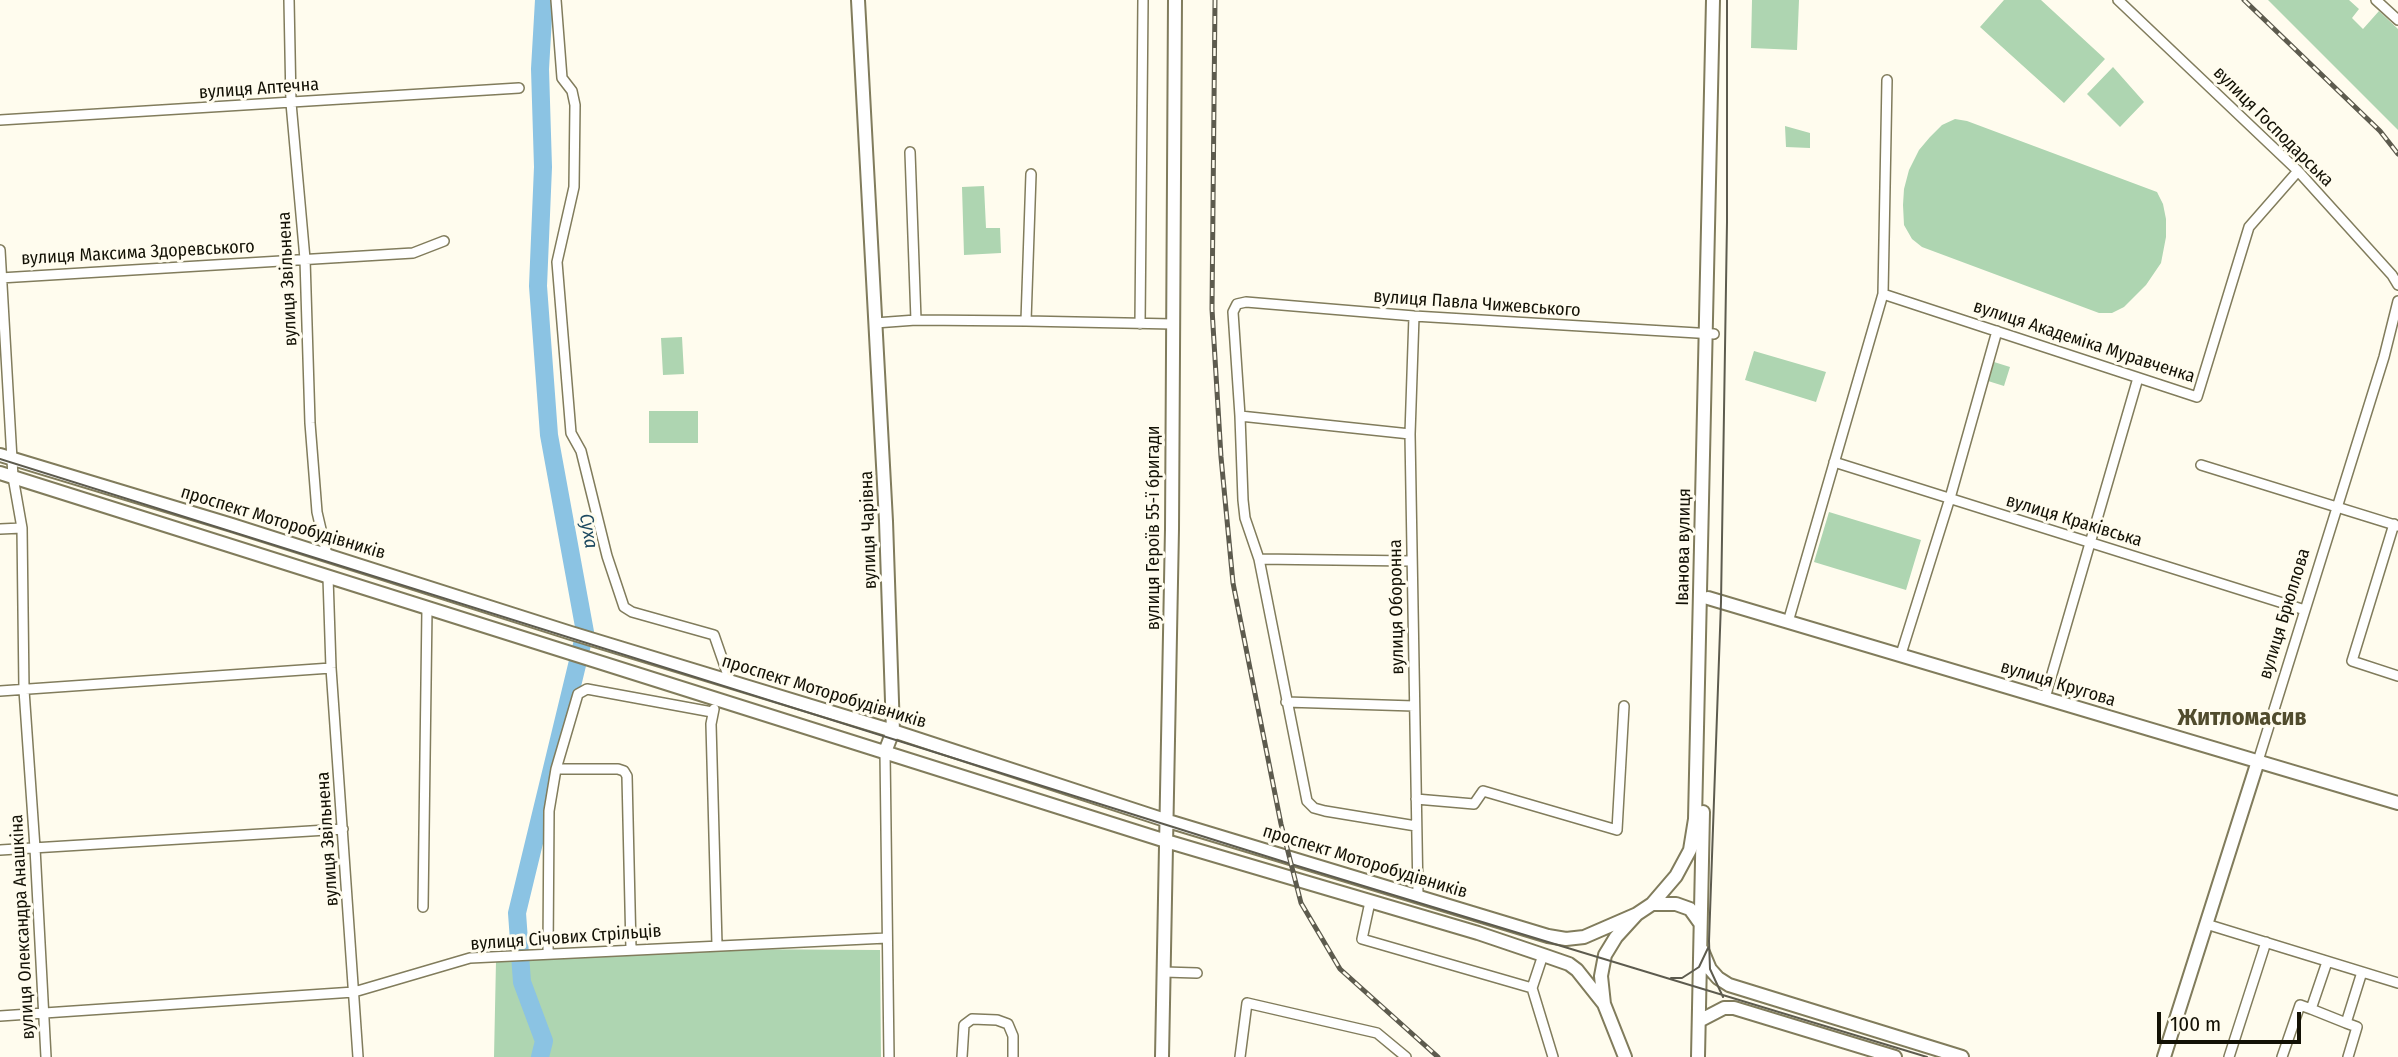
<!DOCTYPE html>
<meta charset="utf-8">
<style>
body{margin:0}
#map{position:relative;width:2398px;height:1057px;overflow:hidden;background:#fffcee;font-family:"Fira Sans Condensed",sans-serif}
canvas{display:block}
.scale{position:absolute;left:2157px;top:1012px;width:144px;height:32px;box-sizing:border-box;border:4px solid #131105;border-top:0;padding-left:9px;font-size:21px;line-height:24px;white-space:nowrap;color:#131105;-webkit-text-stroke:5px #fffcee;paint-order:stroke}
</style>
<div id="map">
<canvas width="2398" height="1057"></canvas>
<div class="scale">100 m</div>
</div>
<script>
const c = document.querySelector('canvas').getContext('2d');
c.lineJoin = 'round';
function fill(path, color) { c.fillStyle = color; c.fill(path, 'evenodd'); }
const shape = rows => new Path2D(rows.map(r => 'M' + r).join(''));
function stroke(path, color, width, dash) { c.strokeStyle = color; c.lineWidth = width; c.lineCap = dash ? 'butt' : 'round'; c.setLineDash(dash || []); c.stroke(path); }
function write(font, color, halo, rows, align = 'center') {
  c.font = font + ' "Fira Sans Condensed",sans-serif'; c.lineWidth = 6; c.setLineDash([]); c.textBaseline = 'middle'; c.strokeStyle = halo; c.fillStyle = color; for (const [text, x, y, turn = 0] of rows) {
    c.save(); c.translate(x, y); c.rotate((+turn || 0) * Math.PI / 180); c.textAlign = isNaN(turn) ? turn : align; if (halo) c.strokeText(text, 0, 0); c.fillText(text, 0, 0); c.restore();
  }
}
const green = shape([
 [1752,0,1799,0,1797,50,1751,48],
 [2004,0,2041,0,2105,59,2064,103,1980,27],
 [2268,0,2349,0,2359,9,2352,18,2363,29,2379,11,2398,29,2398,130],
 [2113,67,2144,102,2120,127,2087,94],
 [1955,119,1967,121,2157,192,2163,204,2166,219,2166,237,2161,263,2146,285,2124,307,2112,313,2099,313,1922,247,1912,239,1904,225,1903,205,1904,189,1909,170,1919,150,1930,137,1942,125],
 [1785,126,1810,133,1810,148,1786,147],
 [984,186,986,228,1000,228,1001,253,964,255,962,187],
 [682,337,684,374,663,375,661,338],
 [1754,351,1826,372,1816,402,1745,380],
 [1994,362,2010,367,2004,386,1988,381],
 [649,411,698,411,698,443,649,443],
 [1829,512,1921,540,1906,590,1814,562],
 [717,949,880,950,881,1057,494,1057,496,961]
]);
const river = shape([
 [540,1057,544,1041,522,982,517,913,585,632,549,435,538,286,543,167,540,69,544,0]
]);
const street = shape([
 [289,0,291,103,305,259,310,423,317,512,327,555],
 [556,0,562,78,572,91,575,105,574,187,557,262,571,433,581,451,607,556,624,607,632,612,714,635,730,681],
 [2118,0,2298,171,2392,275,2398,285],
 [2376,0,2398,20],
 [0,120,519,88],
 [910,152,916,320],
 [0,250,13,477,22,528,24,690,35,848,46,1057],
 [0,278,413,253,444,241],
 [1883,294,2197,397,2249,227,2298,171],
 [1414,316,1410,434,1418,896],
 [1026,321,1031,174],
 [875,323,916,320,1026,321,1173,324],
 [1140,324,1143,0],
 [1240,416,1410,434],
 [1834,462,2305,610],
 [2201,465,2398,526],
 [2394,524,2352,661,2398,676],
 [0,529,22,528],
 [1259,559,1411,561],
 [328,577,331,668,358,1057],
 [1788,622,1883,294,1887,80],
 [1901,654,1950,498,1997,331],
 [0,691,331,668],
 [2045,698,2138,378],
 [1286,702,1414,706],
 [714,709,711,724,717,945],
 [885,752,889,1057],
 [2258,761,2384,357,2398,301],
 [556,769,618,769,624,771,627,776,631,949],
 [1416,799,1474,804,1483,791,1617,830,1624,706],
 [1416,826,1325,811,1314,808,1307,801,1259,559,1245,518,1243,500,1240,416,1233,312,1237,304,1246,302,1414,316,1714,334],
 [0,850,343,829],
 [1370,902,1362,939,1532,988,1543,955],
 [423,907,427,609],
 [2206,924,2398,983],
 [548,954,549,811,556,769,578,694,587,689,712,712],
 [1164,972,1197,973],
 [1532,988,1553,1057],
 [2311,1009,2346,1023],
 [0,1016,354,992,470,958,887,938],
 [962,1057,964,1025,972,1019,997,1020,1008,1024,1013,1036,1013,1057],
 [1240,1057,1247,1003,1377,1033,1406,1057],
 [2229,1057,2266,942],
 [2282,1057,2300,1005,2311,1009,2327,962],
 [2348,1057,2357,1027,2346,1023,2362,972]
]);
const secondary = shape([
 [858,0,886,521,893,731,885,752],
 [0,455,232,525,571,633,893,731,1168,821,1548,936,1566,939,1584,937,1637,914],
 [0,473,1166,841,1478,933,1546,956,1569,964,1577,970,1604,1004],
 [1708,598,2398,803],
 [1652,904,1676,904,1690,909,1700,923],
 [1702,950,1710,969,1718,978,1729,985,1962,1057],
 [1699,1021,1724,1008,1734,1008,1895,1057],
 [1162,1057,1172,529,1175,0],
 [1625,1057,1604,1004,1601,976,1605,955,1616,937,1637,914,1652,904,1676,876,1690,850,1695,819,1713,0],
 [1698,1057,1703,812],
 [2164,1057,2258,761]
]);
const tram = shape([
 [0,459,1291,864,1927,1057],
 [1671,978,1682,978,1699,967,1708,948],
 [1723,997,1710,969,1709,941,1721,602,1727,222,1727,0]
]);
const rail = shape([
 [1215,0,1212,309,1221,457,1233,583,1281,824,1301,903,1340,969,1438,1057],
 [2244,0,2380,131,2398,154]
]);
const streetNames = [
 ["вулиця Аптечна",259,89,-4],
 ["вулиця Господарська",2273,127,45],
 ["вулиця Максима Здоревського",138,253,-3],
 ["вулиця Звільнена",288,279,-93],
 ["вулиця Павла Чижевського",1477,304,4],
 ["вулиця Академіка Муравченка",2084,342,18],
 ["вулиця Краківська",2074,521,17],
 ["проспект Моторобудівників",283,523,17],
 ["вулиця Героїв 55-ї бригади",1154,528,-90],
 ["вулиця Чарівна",869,530,-92],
 ["Іванова вулиця",1684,547,-89],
 ["вулиця Оборонна",1397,607,-91],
 ["вулиця Брюллова",2285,614,-73],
 ["вулиця Кругова",2058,684,17],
 ["проспект Моторобудівників",824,692,17],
 ["вулиця Звільнена",328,839,-94],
 ["проспект Моторобудівників",1365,862,17],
 ["вулиця Олександра Анашкіна",23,927,-93],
 ["вулиця Січових Стрільців",566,938,-4]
];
const waterNames = [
 ["Суха",588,531,80]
];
const districtNames = [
 ["Житломасив",2242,718]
];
fill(green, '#aed5b1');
stroke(river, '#8bc3e3', 18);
stroke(street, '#817c5c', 12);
stroke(secondary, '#817c5c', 16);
stroke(street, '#fff', 9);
stroke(secondary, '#fff', 12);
stroke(tram, '#5d5b4e', 2);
stroke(rail, '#5d5b4e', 5);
stroke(rail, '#fffcee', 2.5, [8]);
write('18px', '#131105', '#fffcee', streetNames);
write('italic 19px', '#1d4960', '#fffcee', waterNames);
write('bold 24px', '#514c2d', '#fffcee', districtNames);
</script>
